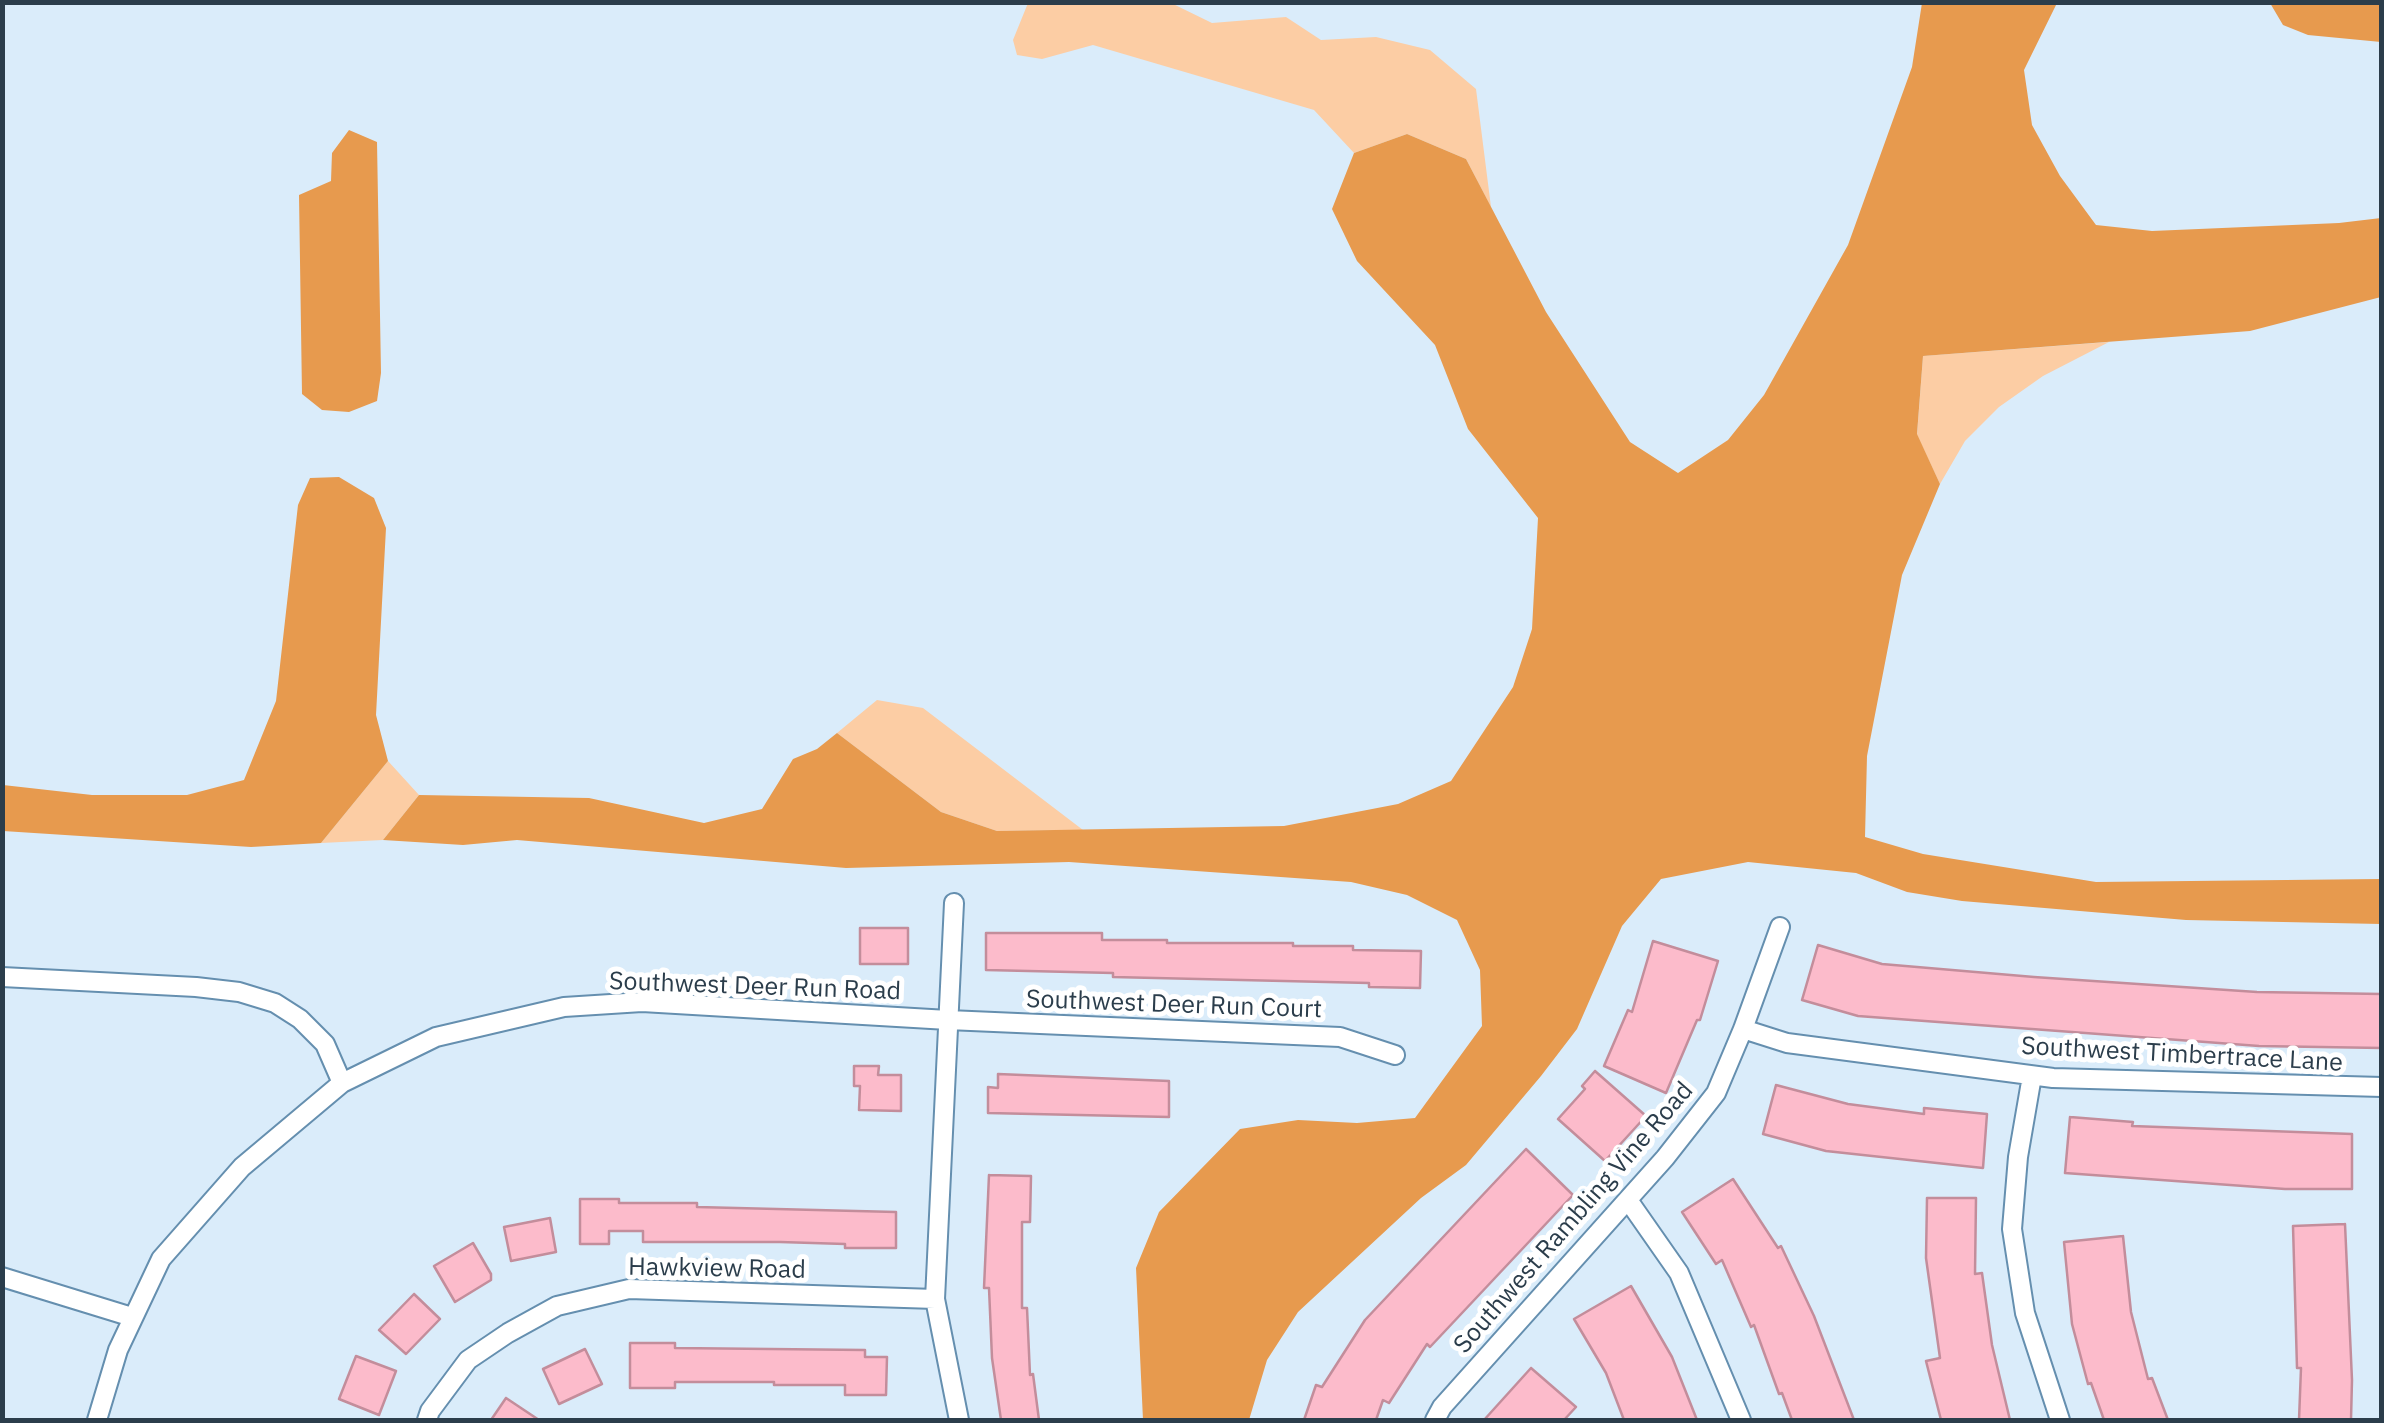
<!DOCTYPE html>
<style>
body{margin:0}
#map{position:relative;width:2384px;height:1423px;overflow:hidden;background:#daecfa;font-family:"IBM Plex Sans",sans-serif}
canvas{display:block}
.frame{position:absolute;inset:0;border:5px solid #2b3d4b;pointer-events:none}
</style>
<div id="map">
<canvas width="2384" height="1423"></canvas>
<div class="frame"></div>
</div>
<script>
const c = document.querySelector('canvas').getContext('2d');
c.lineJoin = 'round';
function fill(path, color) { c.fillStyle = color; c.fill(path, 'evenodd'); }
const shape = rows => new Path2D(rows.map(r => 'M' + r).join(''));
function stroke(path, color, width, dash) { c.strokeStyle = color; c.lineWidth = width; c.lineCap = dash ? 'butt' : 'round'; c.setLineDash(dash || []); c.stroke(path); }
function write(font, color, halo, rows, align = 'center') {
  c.font = font + ' "IBM Plex Sans",sans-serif'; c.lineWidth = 10; c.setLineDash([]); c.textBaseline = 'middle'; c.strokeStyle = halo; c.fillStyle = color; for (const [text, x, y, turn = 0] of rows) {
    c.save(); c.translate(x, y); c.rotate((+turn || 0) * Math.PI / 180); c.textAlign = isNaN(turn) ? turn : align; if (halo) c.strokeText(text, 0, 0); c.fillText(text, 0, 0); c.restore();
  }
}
const green = shape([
 [1169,2,1212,23,1286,17,1321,40,1376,37,1430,50,1476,89,1491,207,1466,159,1407,134,1354,153,1314,110,1093,45,1042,59,1017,55,1013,40,1028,3],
 [2109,342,2043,376,1999,407,1965,441,1940,484,1917,435,1923,356],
 [877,700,923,708,1083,830,997,831,941,812,837,733],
 [388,761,419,795,383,840,321,843]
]);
const forest = shape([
 [1922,3,2057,3,2024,70,2032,125,2060,176,2096,225,2152,231,2339,223,2381,218,2381,297,2250,331,1923,356,1917,434,1940,484,1902,575,1867,756,1865,837,1923,854,2096,882,2381,879,2381,924,2186,920,1962,901,1907,892,1856,873,1748,862,1661,879,1622,926,1577,1029,1541,1076,1466,1165,1421,1198,1298,1312,1267,1360,1249,1420,1143,1420,1136,1268,1159,1212,1240,1129,1298,1120,1357,1123,1415,1118,1482,1026,1480,970,1457,920,1407,895,1351,882,1069,862,846,868,517,840,463,845,383,840,419,795,589,798,704,823,762,809,793,759,817,749,837,733,941,812,997,831,1284,826,1398,804,1451,781,1513,687,1532,629,1538,518,1468,429,1435,345,1357,261,1332,209,1354,153,1407,134,1466,159,1546,312,1630,442,1678,473,1728,440,1764,395,1848,245,1912,67],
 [2270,3,2381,3,2381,42,2308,35,2283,25],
 [349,130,377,142,381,373,377,401,349,412,322,410,302,394,299,195,331,181,332,153],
 [339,477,374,498,386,528,376,715,388,761,321,843,251,847,3,831,3,785,92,795,187,795,244,780,276,701,298,505,310,478]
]);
const building = shape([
 [860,928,908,928,908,964,860,964,860,928],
 [986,933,1102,933,1102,940,1167,940,1167,943,1293,943,1293,946,1353,946,1353,950,1421,951,1420,988,1369,987,1369,983,1113,977,1113,973,986,970,986,933],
 [1653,941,1718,961,1700,1020,1697,1020,1666,1093,1604,1066,1628,1010,1632,1012,1653,941],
 [1818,945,1882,964,2034,977,2257,992,2382,994,2382,1048,2259,1046,1858,1016,1802,1000,1818,945],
 [854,1066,879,1066,878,1075,901,1075,901,1111,859,1110,860,1086,854,1086,854,1066],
 [1595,1071,1646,1116,1605,1161,1558,1119,1585,1089,1582,1086,1595,1071],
 [998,1074,1169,1081,1169,1117,988,1113,988,1087,998,1088,998,1074],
 [1776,1085,1848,1104,1924,1114,1924,1108,1987,1114,1983,1168,1826,1151,1763,1134,1776,1085],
 [2070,1117,2133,1122,2132,1126,2352,1134,2352,1189,2285,1189,2065,1173,2070,1117],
 [1526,1149,1573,1195,1430,1347,1427,1344,1389,1403,1383,1400,1376,1420,1304,1420,1316,1385,1322,1387,1365,1320,1526,1149],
 [989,1175,1031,1176,1030,1222,1022,1222,1022,1308,1027,1308,1030,1375,1033,1374,1039,1420,1001,1420,992,1358,989,1288,984,1288,989,1175],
 [1733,1179,1778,1248,1781,1246,1814,1316,1854,1420,1792,1420,1782,1393,1779,1394,1754,1325,1751,1327,1722,1260,1716,1264,1682,1212,1733,1179],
 [1927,1198,1976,1198,1975,1274,1982,1273,1992,1345,2010,1420,1941,1420,1926,1361,1940,1358,1926,1258,1927,1198],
 [580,1199,619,1199,619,1203,697,1203,697,1207,896,1212,896,1248,845,1248,845,1244,780,1242,643,1242,643,1231,609,1231,609,1244,580,1244,580,1199],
 [550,1218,556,1252,511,1261,504,1227,550,1218],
 [2345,1224,2352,1380,2351,1420,2299,1420,2301,1368,2297,1368,2293,1226,2345,1224],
 [2123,1236,2131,1312,2148,1379,2152,1378,2168,1420,2104,1420,2091,1383,2088,1384,2072,1324,2064,1242,2123,1236],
 [473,1243,491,1274,491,1280,455,1302,434,1266,473,1243],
 [1631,1286,1672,1357,1697,1420,1624,1420,1606,1373,1574,1319,1631,1286],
 [414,1294,440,1319,406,1354,379,1330,414,1294],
 [630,1343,675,1343,675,1348,865,1350,865,1357,887,1357,886,1395,845,1395,845,1385,774,1385,774,1382,675,1382,675,1388,630,1388,630,1343],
 [585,1349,602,1384,559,1404,543,1369,585,1349],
 [356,1356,396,1371,379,1415,339,1399,356,1356],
 [1531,1368,1576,1407,1564,1420,1484,1420,1531,1368],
 [506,1398,539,1420,491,1420,506,1398]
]);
const minor = shape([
 [954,903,935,1299,959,1420],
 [2,977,196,987,239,992,275,1003,300,1019,325,1044,342,1083],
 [1743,1029,1787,1043,2053,1078,2382,1087],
 [2032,1076,2018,1157,2012,1229,2025,1313,2060,1420],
 [1628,1200,1679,1273,1741,1420],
 [2,1277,132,1317],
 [97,1420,118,1350,161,1259,242,1167,342,1083,436,1037,564,1007,642,1002,948,1020,1340,1037,1395,1055],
 [427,1420,430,1411,468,1360,508,1333,557,1306,629,1289,935,1299],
 [1435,1420,1442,1407,1665,1158,1716,1093,1743,1029,1780,927]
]);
const streetNames = [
 ["Southwest Deer Run Road",755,987,2],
 ["Southwest Deer Run Court",1174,1005,2],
 ["Southwest Timbertrace Lane",2182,1055,3],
 ["Southwest Rambling Vine Road",1574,1218,-49],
 ["Hawkview Road",717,1269,1]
];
fill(green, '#fccda4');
fill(forest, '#e79a4e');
fill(building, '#fcbbcb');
stroke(building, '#c38d9b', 2.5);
stroke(minor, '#658faf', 22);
stroke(minor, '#fff', 18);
write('25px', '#2b3d4b', '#fff', streetNames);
</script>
